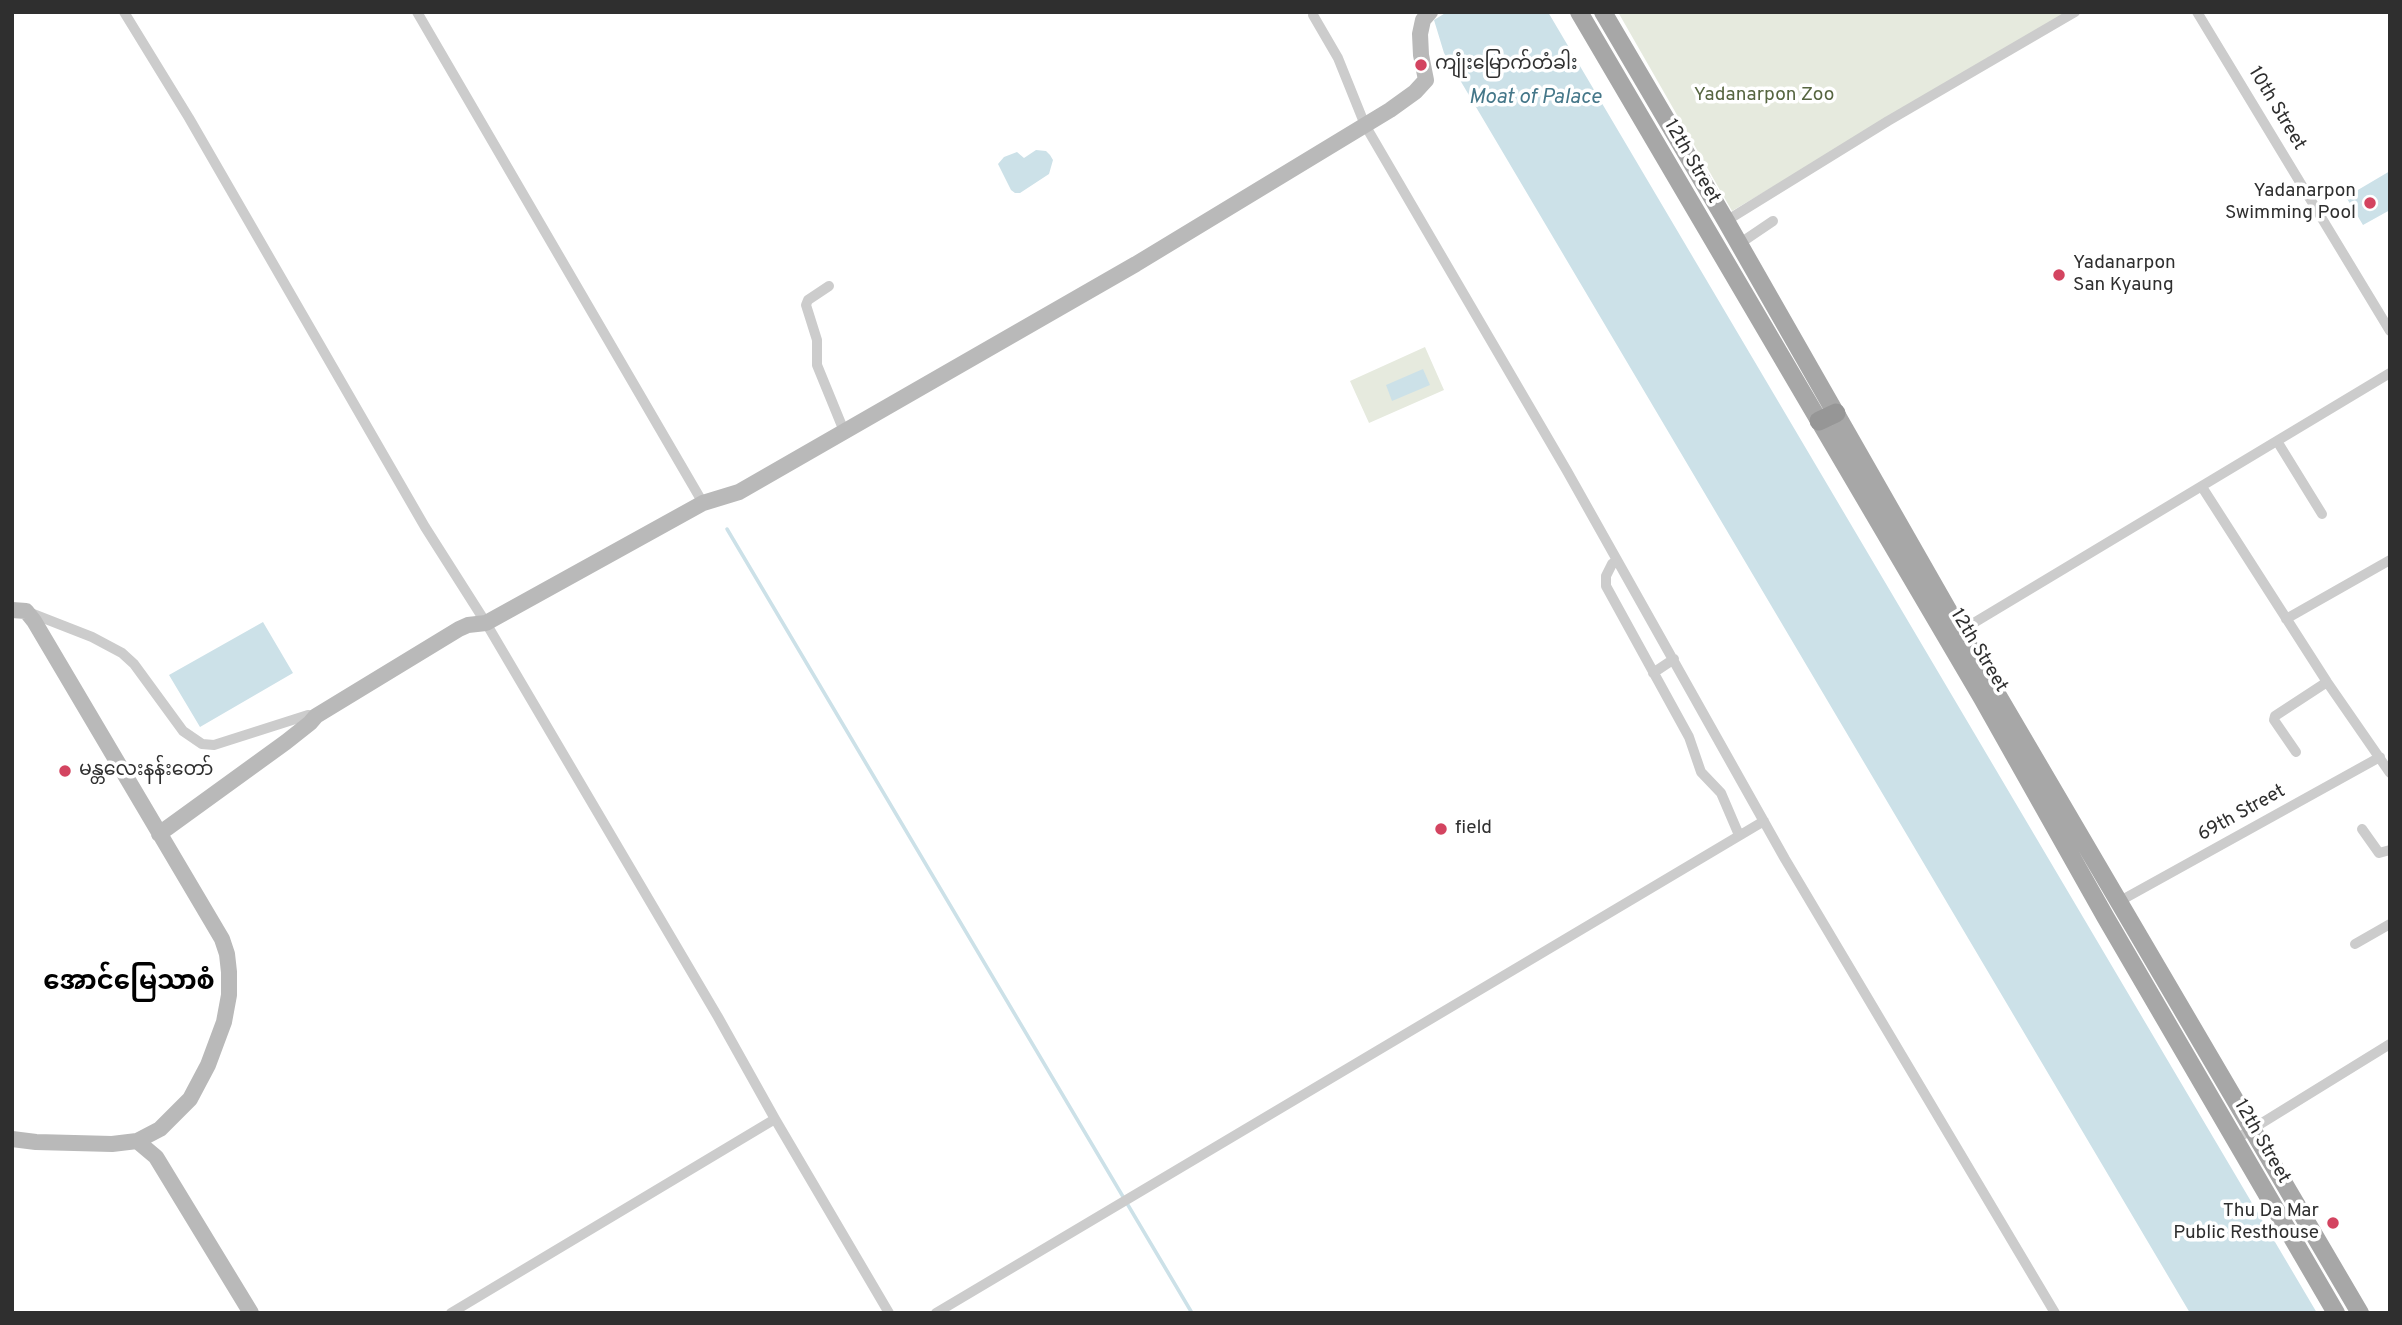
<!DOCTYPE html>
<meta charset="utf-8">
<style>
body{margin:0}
#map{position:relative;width:2402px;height:1325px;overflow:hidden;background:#fff;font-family:Overpass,sans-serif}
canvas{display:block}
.frame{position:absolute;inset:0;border:14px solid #2f2f2f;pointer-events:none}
</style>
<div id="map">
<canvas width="2402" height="1325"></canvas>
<div class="frame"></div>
</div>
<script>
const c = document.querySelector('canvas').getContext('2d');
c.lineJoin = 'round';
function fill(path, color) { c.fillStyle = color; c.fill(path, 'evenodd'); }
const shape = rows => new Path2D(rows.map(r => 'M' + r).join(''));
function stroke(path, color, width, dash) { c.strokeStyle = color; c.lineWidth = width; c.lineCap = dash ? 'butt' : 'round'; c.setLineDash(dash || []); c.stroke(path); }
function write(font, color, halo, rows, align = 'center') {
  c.font = font + ' Overpass,"Noto Sans Myanmar",sans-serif'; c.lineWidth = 7; c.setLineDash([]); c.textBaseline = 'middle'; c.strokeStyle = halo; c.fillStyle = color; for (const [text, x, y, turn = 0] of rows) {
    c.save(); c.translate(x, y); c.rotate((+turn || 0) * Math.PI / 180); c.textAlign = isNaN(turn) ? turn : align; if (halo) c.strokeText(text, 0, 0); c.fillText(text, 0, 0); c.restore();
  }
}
const green = shape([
 [1618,12,2069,12,1732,211],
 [1425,347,1444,390,1369,423,1350,381]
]);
const water = shape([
 [1447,12,1548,12,2317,1313,2190,1313,1444,53,1434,20],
 [1036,150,1046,151,1050,155,1053,160,1049,174,1020,193,1015,193,1011,190,998,164,1004,157,1017,152,1024,158],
 [2390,171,2390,210,2363,225,2346,197],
 [1423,369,1430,385,1392,401,1386,385],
 [263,622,293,673,200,727,169,675]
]);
const stream = shape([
 [727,529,1192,1313]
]);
const street = shape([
 [124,12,189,118,425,527,486,623,718,1017,775,1119,889,1313],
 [417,12,703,503],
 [2197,12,2390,331],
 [1313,15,1338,58,1365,125,1567,471,1785,859,2055,1313],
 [1726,221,1888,121,2075,12],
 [1739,244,1773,221],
 [829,286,808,300,806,305,817,340,817,365,844,431],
 [2277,441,2322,514],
 [2202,487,2327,682,2390,773],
 [1617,560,1612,564,1606,576,1606,586,1689,737,1701,772,1721,793,1739,835],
 [28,612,92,637,122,653,134,664,183,731,202,744,214,745,308,715,316,716],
 [2286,619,2390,560],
 [1957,633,2390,373],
 [1653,673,1674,659],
 [2296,752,2274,720,2275,716,2327,682],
 [2362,829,2379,853,2390,850],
 [2120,901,2380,757],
 [2355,944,2390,924],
 [2236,1139,2390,1044],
 [451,1313,775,1119],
 [936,1313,1764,821]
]);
const secondary = shape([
 [12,610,26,611,34,621,222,939,227,954,229,972,229,995,224,1022,208,1065,190,1099,160,1129,137,1141,112,1144,36,1142,12,1139],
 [159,834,286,742,310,723,316,716,459,629,468,625,486,623,703,503,739,492,1136,264,1390,110,1415,92,1426,80,1421,55,1420,34,1423,20,1430,12],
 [137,1141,156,1157,251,1313]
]);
const primary = shape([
 [1579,12,1982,698,2106,918,2336,1313],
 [1603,12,1726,221,1960,631,2360,1313]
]);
const highway = shape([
 [1819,421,1836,413]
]);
const markers = [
 [1421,65,7,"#d34460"],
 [2370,203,7,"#d34460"],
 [2059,275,7,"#d34460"],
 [65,771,7,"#d34460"],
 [1441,829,7,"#d34460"],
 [2333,1223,7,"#d34460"]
];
const poiNames = [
 ["ကျုံးမြောက်တံခါး",1435,65],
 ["Yadanarpon",2356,192,"right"],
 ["Swimming Pool",2356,214,"right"],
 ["Yadanarpon",2073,264],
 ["San Kyaung",2073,286],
 ["မန္တလေးနန်းတော်",79,771],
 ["field",1455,829],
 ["Thu Da Mar",2319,1212,"right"],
 ["Public Resthouse",2319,1234,"right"]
];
const parkNames = [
 ["Yadanarpon Zoo",1764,96]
];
const streetNames = [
 ["10th Street",2276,109,59],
 ["12th Street",1691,162,60],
 ["12th Street",1978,651,59],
 ["69th Street",2242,814,-29],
 ["12th Street",2261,1142,60]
];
const waterNames = [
 ["Moat of Palace",1535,99]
];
const districtNames = [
 ["အောင်မြေသာစံ",129,984]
];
fill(green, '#e6eade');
fill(water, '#cce1e8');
stroke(stream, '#cce1e8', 3.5);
stroke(street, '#ccc', 10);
stroke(secondary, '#b9b9b9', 16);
stroke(primary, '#a7a7a7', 18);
stroke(highway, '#969696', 19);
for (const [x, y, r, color] of markers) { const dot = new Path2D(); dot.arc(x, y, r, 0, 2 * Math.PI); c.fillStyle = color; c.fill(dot); stroke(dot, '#fff', 2.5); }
write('19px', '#2f2f2f', '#fff', poiNames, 'left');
write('19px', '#576641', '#fff', parkNames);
write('19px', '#2f2f2f', '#fff', streetNames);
write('italic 21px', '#457789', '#fff', waterNames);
write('bold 26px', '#000', '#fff', districtNames);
</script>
